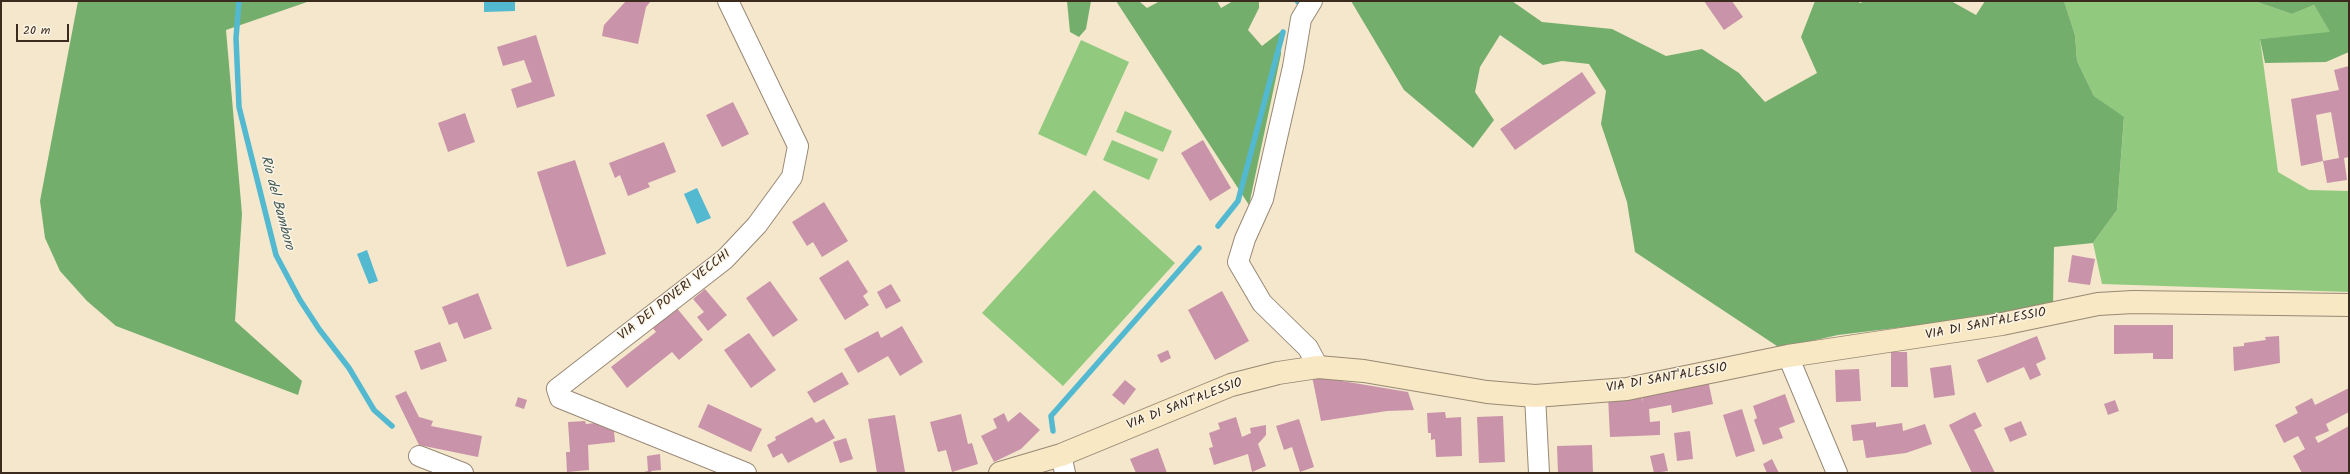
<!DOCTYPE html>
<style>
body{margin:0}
#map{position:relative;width:2350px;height:474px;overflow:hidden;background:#f4e7cc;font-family:Kalam,sans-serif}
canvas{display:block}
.frame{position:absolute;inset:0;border:2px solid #3b2a1e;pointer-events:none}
.scale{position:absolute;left:16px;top:24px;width:53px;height:18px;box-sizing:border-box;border:2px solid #3b2a1e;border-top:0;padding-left:5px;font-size:12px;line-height:14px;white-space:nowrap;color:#3b2a1e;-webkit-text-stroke:3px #fcf5e5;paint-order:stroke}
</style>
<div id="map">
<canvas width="2350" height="474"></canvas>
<div class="frame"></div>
<div class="scale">20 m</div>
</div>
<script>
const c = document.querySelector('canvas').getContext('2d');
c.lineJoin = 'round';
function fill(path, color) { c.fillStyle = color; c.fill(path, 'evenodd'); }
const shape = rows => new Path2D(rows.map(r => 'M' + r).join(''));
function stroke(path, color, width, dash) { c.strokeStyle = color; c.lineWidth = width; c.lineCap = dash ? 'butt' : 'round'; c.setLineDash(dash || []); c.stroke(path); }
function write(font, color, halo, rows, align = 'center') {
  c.font = font + ' Kalam,sans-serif'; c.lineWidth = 3; c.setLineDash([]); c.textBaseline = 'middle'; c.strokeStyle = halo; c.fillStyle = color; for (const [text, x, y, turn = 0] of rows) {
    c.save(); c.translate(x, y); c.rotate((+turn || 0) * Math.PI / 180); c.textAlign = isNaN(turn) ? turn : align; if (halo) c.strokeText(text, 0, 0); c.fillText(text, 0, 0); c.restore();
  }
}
const green = shape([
 [2064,1,2254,1,2292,14,2314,5,2331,33,2260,39,2278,172,2309,190,2349,191,2349,292,2102,284,2093,243,2117,210,2124,118,2094,96,2077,61,2075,35],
 [1081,40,1129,62,1086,156,1038,134],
 [1125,111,1172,131,1163,152,1116,132],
 [1112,140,1158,159,1149,180,1103,160],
 [1094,190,1175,263,1063,386,982,313]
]);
const forest = shape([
 [78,1,310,1,226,30,242,214,235,321,302,381,298,395,116,326,87,301,60,271,45,238,40,201],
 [1067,1,1091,1,1086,29,1079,37,1070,32],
 [1116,1,1139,1,1147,8,1160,1,1217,1,1221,8,1233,1,1259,1,1259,8,1248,30,1262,46,1280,32,1281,54,1249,205],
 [1351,1,1512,1,1542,22,1612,29,1666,56,1702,49,1739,73,1765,102,1817,73,1801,37,1815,1,1858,1,1860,3,1865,1,1951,1,1976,15,1985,1,2064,1,2075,35,2077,61,2094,96,2124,117,2117,210,2093,243,2054,247,2053,309,1838,335,1780,348,1635,252,1627,202,1601,124,1606,91,1589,64,1562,61,1543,65,1500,35,1480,67,1475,92,1494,120,1473,148,1404,90],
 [2254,1,2349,1,2349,52,2326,62,2265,63,2260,39,2330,32,2314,5,2292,14]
]);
const water = shape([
 [484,1,515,1,515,11,484,12],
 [697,188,711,218,697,224,684,194],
 [367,250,378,281,369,284,357,254]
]);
const stream = shape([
 [239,1,236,38,239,107,276,255,300,300,319,329,349,368,374,410,392,426],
 [1298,2,1299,1],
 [1218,226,1238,201,1283,32],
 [1053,431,1051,416,1199,248]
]);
const building = shape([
 [626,1,651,1,646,7,638,44,602,36,604,25],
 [1704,1,1732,1,1743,17,1724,30],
 [536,35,555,96,517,108,511,89,532,82,524,60,503,66,497,47],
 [2349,66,2349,157,2344,158,2347,180,2327,183,2323,161,2339,158,2331,112,2316,115,2323,161,2301,166,2291,99,2339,90,2334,70],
 [1582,72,1596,93,1515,150,1500,129],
 [733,102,749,134,722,147,706,115],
 [465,113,475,142,448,152,438,123],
 [1203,140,1231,188,1210,201,1181,153],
 [664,142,676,172,648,183,650,187,628,196,620,175,615,178,609,163],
 [575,160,606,254,567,267,537,172],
 [824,202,848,241,822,257,813,242,807,246,792,222],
 [2072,255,2095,259,2090,285,2068,282],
 [848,260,868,292,863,296,869,305,845,320,819,278],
 [770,281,798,320,773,337,746,298],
 [891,284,901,301,886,309,877,292],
 [705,289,727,315,708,331,697,317,704,312,693,299],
 [1222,291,1249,341,1215,360,1188,310],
 [478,293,492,329,464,339,457,322,449,325,442,307],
 [676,307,703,340,679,360,672,352,627,388,611,367,656,332,652,327],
 [2114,325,2173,325,2173,359,2153,359,2153,353,2114,354],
 [902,326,923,362,900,376,888,356,858,373,844,349,878,331,881,338],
 [749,333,776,370,751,388,724,350],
 [2037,336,2046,359,2036,364,2041,375,2030,380,2024,367,1987,383,1977,360],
 [2279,336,2280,363,2234,371,2233,347,2244,346,2244,343,2266,340,2265,337],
 [440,342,447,361,421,370,414,351],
 [1168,350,1171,358,1161,363,1157,355],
 [1891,352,1907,352,1908,387,1891,387],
 [1951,365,1955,395,1934,398,1930,368],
 [1859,369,1861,401,1836,402,1835,370],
 [842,372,849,384,814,403,807,392],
 [1312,376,1408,392,1414,410,1387,411,1321,421],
 [1125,380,1136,389,1124,405,1112,395],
 [1708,380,1713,404,1672,413,1671,405,1649,409,1650,422,1660,421,1660,435,1610,437,1608,396,1642,394,1643,403,1643,394],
 [2349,388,2349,412,2326,424,2329,431,2315,437,2318,443,2349,426,2349,473,2302,473,2293,456,2305,449,2298,436,2284,443,2275,425,2298,413,2295,407,2312,398,2315,405],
 [406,391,419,417,433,421,431,426,482,436,478,457,419,445,395,396],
 [1785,394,1795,422,1779,428,1783,438,1763,445,1754,420,1757,418,1753,406],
 [518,397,527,400,524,409,515,406],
 [2115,400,2119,411,2108,415,2104,404],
 [708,404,762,429,751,452,698,427],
 [1742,409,1755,451,1736,457,1723,415],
 [1020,412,1040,430,1021,449,994,462,981,436,997,428,993,419,1004,413,1008,422],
 [1445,412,1446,418,1461,417,1462,456,1436,457,1435,439,1431,440,1431,433,1428,433,1427,413],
 [1975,412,1982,426,1974,430,1995,473,1972,473,1949,425],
 [961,414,968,444,972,443,978,464,952,472,946,450,938,452,930,422],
 [895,415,905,472,877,473,868,419],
 [1503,416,1505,462,1479,463,1477,417],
 [812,417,816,423,824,419,835,438,788,463,782,453,773,458,767,445,776,440,775,437],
 [1236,417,1242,437,1251,433,1250,428,1266,425,1266,435,1258,444,1266,466,1252,472,1248,454,1214,465,1209,448,1213,447,1209,433,1220,429,1218,423],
 [1299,419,1314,467,1300,472,1292,447,1284,450,1276,426],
 [585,421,586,424,613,421,615,442,588,445,589,470,567,472,566,452,570,452,568,422],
 [2021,421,2027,435,2010,442,2004,428],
 [1876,422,1876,427,1902,423,1903,431,1925,424,1932,444,1906,453,1866,458,1863,440,1853,441,1851,425],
 [1690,431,1693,459,1677,461,1674,433],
 [846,438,853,459,840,463,833,442],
 [1592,445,1593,473,1558,473,1557,446],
 [1158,448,1167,473,1136,473,1130,459],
 [1664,453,1668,471,1654,473,1650,456],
 [660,454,661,470,651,471,652,473,640,473,648,471,647,456],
 [1772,459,1779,473,1767,473,1763,464]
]);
const street = shape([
 [728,1,798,146,792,177,757,225,725,259,557,389,560,398,746,473],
 [1312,1,1301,19,1293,67,1263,199,1245,239,1238,262,1262,303,1308,348,1318,367],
 [1788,356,1837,473],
 [1535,396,1539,473],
 [1061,455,1065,473],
 [419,456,463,473]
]);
const secondary = shape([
 [1000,473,1061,455,1231,385,1278,373,1318,367,1364,371,1487,392,1535,396,1627,389,1788,356,2002,324,2098,304,2133,302,2349,305]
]);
const streetNames = [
 ["VIA DEI POVERI VECCHI",675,296,-38],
 ["VIA DI SANT'ALESSIO",1986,325,-11],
 ["VIA DI SANT'ALESSIO",1667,379,-10],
 ["VIA DI SANT'ALESSIO",1185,405,-21]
];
const waterNames = [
 ["Rio del Bamboro",276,203,75]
];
fill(green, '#91ca7e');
fill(forest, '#74ae6d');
fill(water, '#52b9d0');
stroke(stream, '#52b9d0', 5.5);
fill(building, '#c993a9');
stroke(street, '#988875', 22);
stroke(secondary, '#988875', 24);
stroke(street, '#fff', 20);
stroke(secondary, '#f8e8c3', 22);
write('13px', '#3b2a1e', '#fcf5e5', streetNames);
write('italic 14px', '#435c5c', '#fcf5e5', waterNames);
</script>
